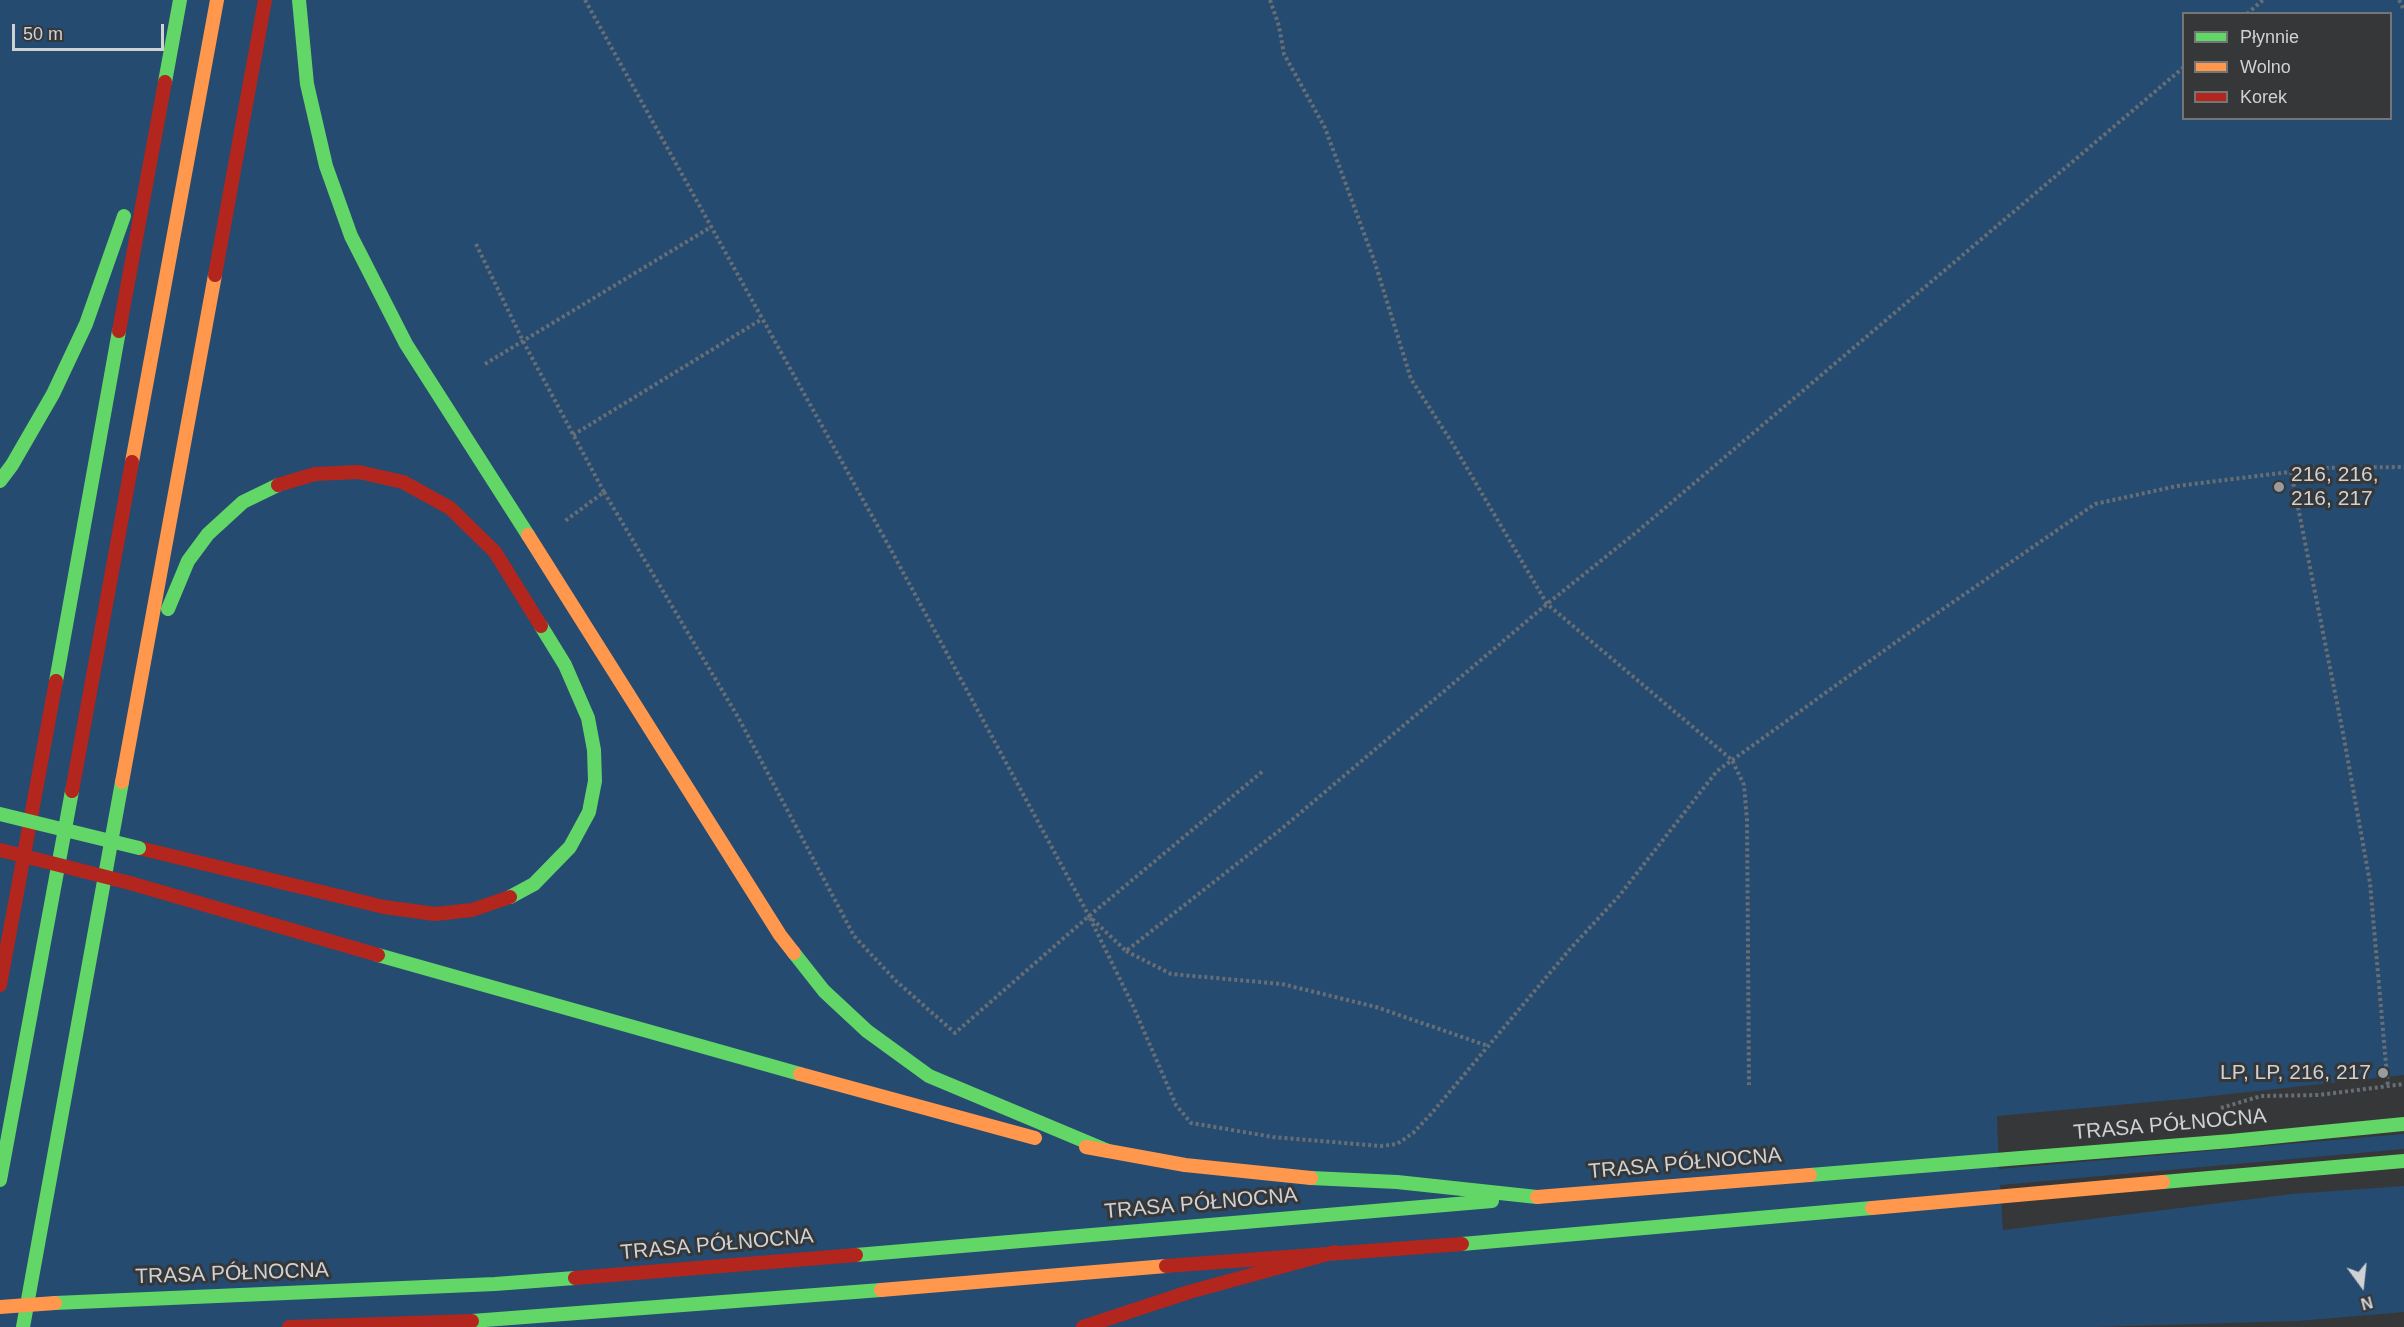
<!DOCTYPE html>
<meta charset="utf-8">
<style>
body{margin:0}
#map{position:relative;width:2404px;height:1327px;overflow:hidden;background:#363738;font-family:Helvetica,sans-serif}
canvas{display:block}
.legend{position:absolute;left:2182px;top:12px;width:210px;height:108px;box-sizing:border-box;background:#353739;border:2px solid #737577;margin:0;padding:8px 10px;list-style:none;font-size:18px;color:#d0d1d3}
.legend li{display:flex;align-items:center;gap:12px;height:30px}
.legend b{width:30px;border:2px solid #737577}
.north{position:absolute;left:2332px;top:1255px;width:60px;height:60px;-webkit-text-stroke:4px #353739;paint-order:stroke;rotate:165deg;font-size:16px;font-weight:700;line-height:24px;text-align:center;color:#d0d1d3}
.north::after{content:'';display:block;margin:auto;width:21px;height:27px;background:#d0d1d3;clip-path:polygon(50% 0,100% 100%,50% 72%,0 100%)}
.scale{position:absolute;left:12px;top:24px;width:152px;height:27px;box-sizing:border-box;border:3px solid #d0d1d3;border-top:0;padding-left:8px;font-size:18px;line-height:21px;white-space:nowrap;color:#d0d1d3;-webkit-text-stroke:4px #353739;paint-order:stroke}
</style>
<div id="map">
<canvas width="2404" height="1327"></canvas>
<ul class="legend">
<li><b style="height:8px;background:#63d668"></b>Płynnie</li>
<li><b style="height:8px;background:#ff974d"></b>Wolno</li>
<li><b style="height:8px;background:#b3261e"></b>Korek</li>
</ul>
<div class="north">N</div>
<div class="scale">50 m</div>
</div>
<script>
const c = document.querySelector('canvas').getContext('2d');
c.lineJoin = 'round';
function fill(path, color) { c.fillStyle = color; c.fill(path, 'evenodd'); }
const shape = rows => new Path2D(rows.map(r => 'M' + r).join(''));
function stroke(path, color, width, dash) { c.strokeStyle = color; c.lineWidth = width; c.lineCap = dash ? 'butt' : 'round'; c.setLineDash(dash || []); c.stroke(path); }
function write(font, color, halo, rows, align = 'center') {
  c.font = font + ' Helvetica,sans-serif'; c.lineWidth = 6; c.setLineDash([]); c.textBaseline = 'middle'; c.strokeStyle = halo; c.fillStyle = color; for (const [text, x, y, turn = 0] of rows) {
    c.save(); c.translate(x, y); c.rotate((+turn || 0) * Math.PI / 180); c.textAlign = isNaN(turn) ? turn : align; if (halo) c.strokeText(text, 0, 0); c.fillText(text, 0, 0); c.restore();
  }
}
const green = shape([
 [0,0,2404,0,2404,1075,2184,1099,1997,1116,1999,1169,2404,1134,2404,1149,2000,1185,2003,1230,2292,1194,2404,1186,2404,1312,2298,1321,2095,1327,0,1327],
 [2184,14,2390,14,2390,118,2184,118]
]);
const path = shape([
 [585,0,891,550,1089,916,1126,951,1280,830,1547,604,1639,530,2184,67],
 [1270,0,1279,26,1284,54,1325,128,1375,263,1411,379,1451,441,1547,604,1732,760,1744,785,1747,820,1749,1085],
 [2399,0,2404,10],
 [2247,14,2263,0],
 [476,244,523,341,604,492,565,521],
 [485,364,711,227],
 [573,435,762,319],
 [2291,472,2343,733,2370,883,2388,1087],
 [604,492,738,717,854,936,896,981,955,1033,1089,916,1263,771],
 [1090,918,1133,1006,1176,1105,1191,1123,1273,1137,1381,1146,1397,1144,1413,1133,1431,1114,1570,949,1619,896,1717,771,1917,627,2095,504,2177,486,2321,468,2404,467],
 [1126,951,1171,974,1282,984,1376,1007,1488,1046],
 [2221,1108,2261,1096,2319,1095,2404,1084]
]);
const fast = shape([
 [299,0,307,84,326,166,351,236,406,344,528,535],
 [165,82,180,0],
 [0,481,12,465,53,394,86,324,124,216],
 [168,609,188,561,208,534,243,502,278,485],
 [56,681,119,331],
 [510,897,534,884,570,847,589,812,595,781,594,750,588,718,565,665,541,626],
 [794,953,824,991,867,1031,929,1076,1108,1151],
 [378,955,800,1074],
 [1810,1175,2231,1141,2404,1124],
 [1311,1178,1397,1182,1537,1197],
 [0,1180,72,791],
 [2163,1182,2404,1161],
 [1462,1244,1872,1208],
 [856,1255,1492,1201],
 [55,1303,495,1284,575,1278],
 [472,1321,881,1290],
 [23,1327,122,782]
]);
const slow = shape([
 [132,462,217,0],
 [528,535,780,935,794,953],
 [122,782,215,275],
 [800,1074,1035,1138],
 [1086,1147,1185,1165,1311,1178],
 [1537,1197,1810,1175],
 [1872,1208,2163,1182],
 [881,1290,1166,1266]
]);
const jam = shape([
 [215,275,265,0],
 [119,331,165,82],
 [278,485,315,474,359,472,403,482,450,508,495,552,541,626],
 [72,791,132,462],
 [139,848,384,907,435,914,472,910,510,897],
 [130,883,378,955],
 [0,985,56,681],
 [1166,1266,1462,1244],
 [575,1278,856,1255],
 [289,1327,472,1321],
 [1083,1327,1189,1292,1335,1252]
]);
const fastBridge = shape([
 [0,814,139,848]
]);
const slowBridge = shape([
 [0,1307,55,1303]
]);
const jamBridge = shape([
 [0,850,130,883]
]);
const markers = [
 [2279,487,6,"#9a9b9d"],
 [2383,1073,6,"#9a9b9d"]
];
const poiNames = [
 ["216, 216,",2291,475],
 ["216, 217",2291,499],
 ["LP, LP, 216, 217",2371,1073,"right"]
];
const streetNames = [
 ["TRASA PÓŁNOCNA",2170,1125,-5],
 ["TRASA PÓŁNOCNA",1685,1164,-5],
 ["TRASA PÓŁNOCNA",1201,1204,-5],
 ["TRASA PÓŁNOCNA",717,1245,-5],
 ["TRASA PÓŁNOCNA",232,1274,-2]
];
fill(green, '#264b70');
stroke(path, '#676e75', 4, [3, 3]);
stroke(fast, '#63d668', 14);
stroke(slow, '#ff974d', 14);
stroke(jam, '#b3261e', 14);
stroke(fastBridge, '#63d668', 14);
stroke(slowBridge, '#ff974d', 14);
stroke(jamBridge, '#b3261e', 14);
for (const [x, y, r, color] of markers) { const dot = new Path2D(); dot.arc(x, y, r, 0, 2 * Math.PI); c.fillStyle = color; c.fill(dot); stroke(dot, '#353739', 2); }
write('21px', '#d0d1d3', '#353739', poiNames, 'left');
write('21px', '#d0d1d3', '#353739', streetNames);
</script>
